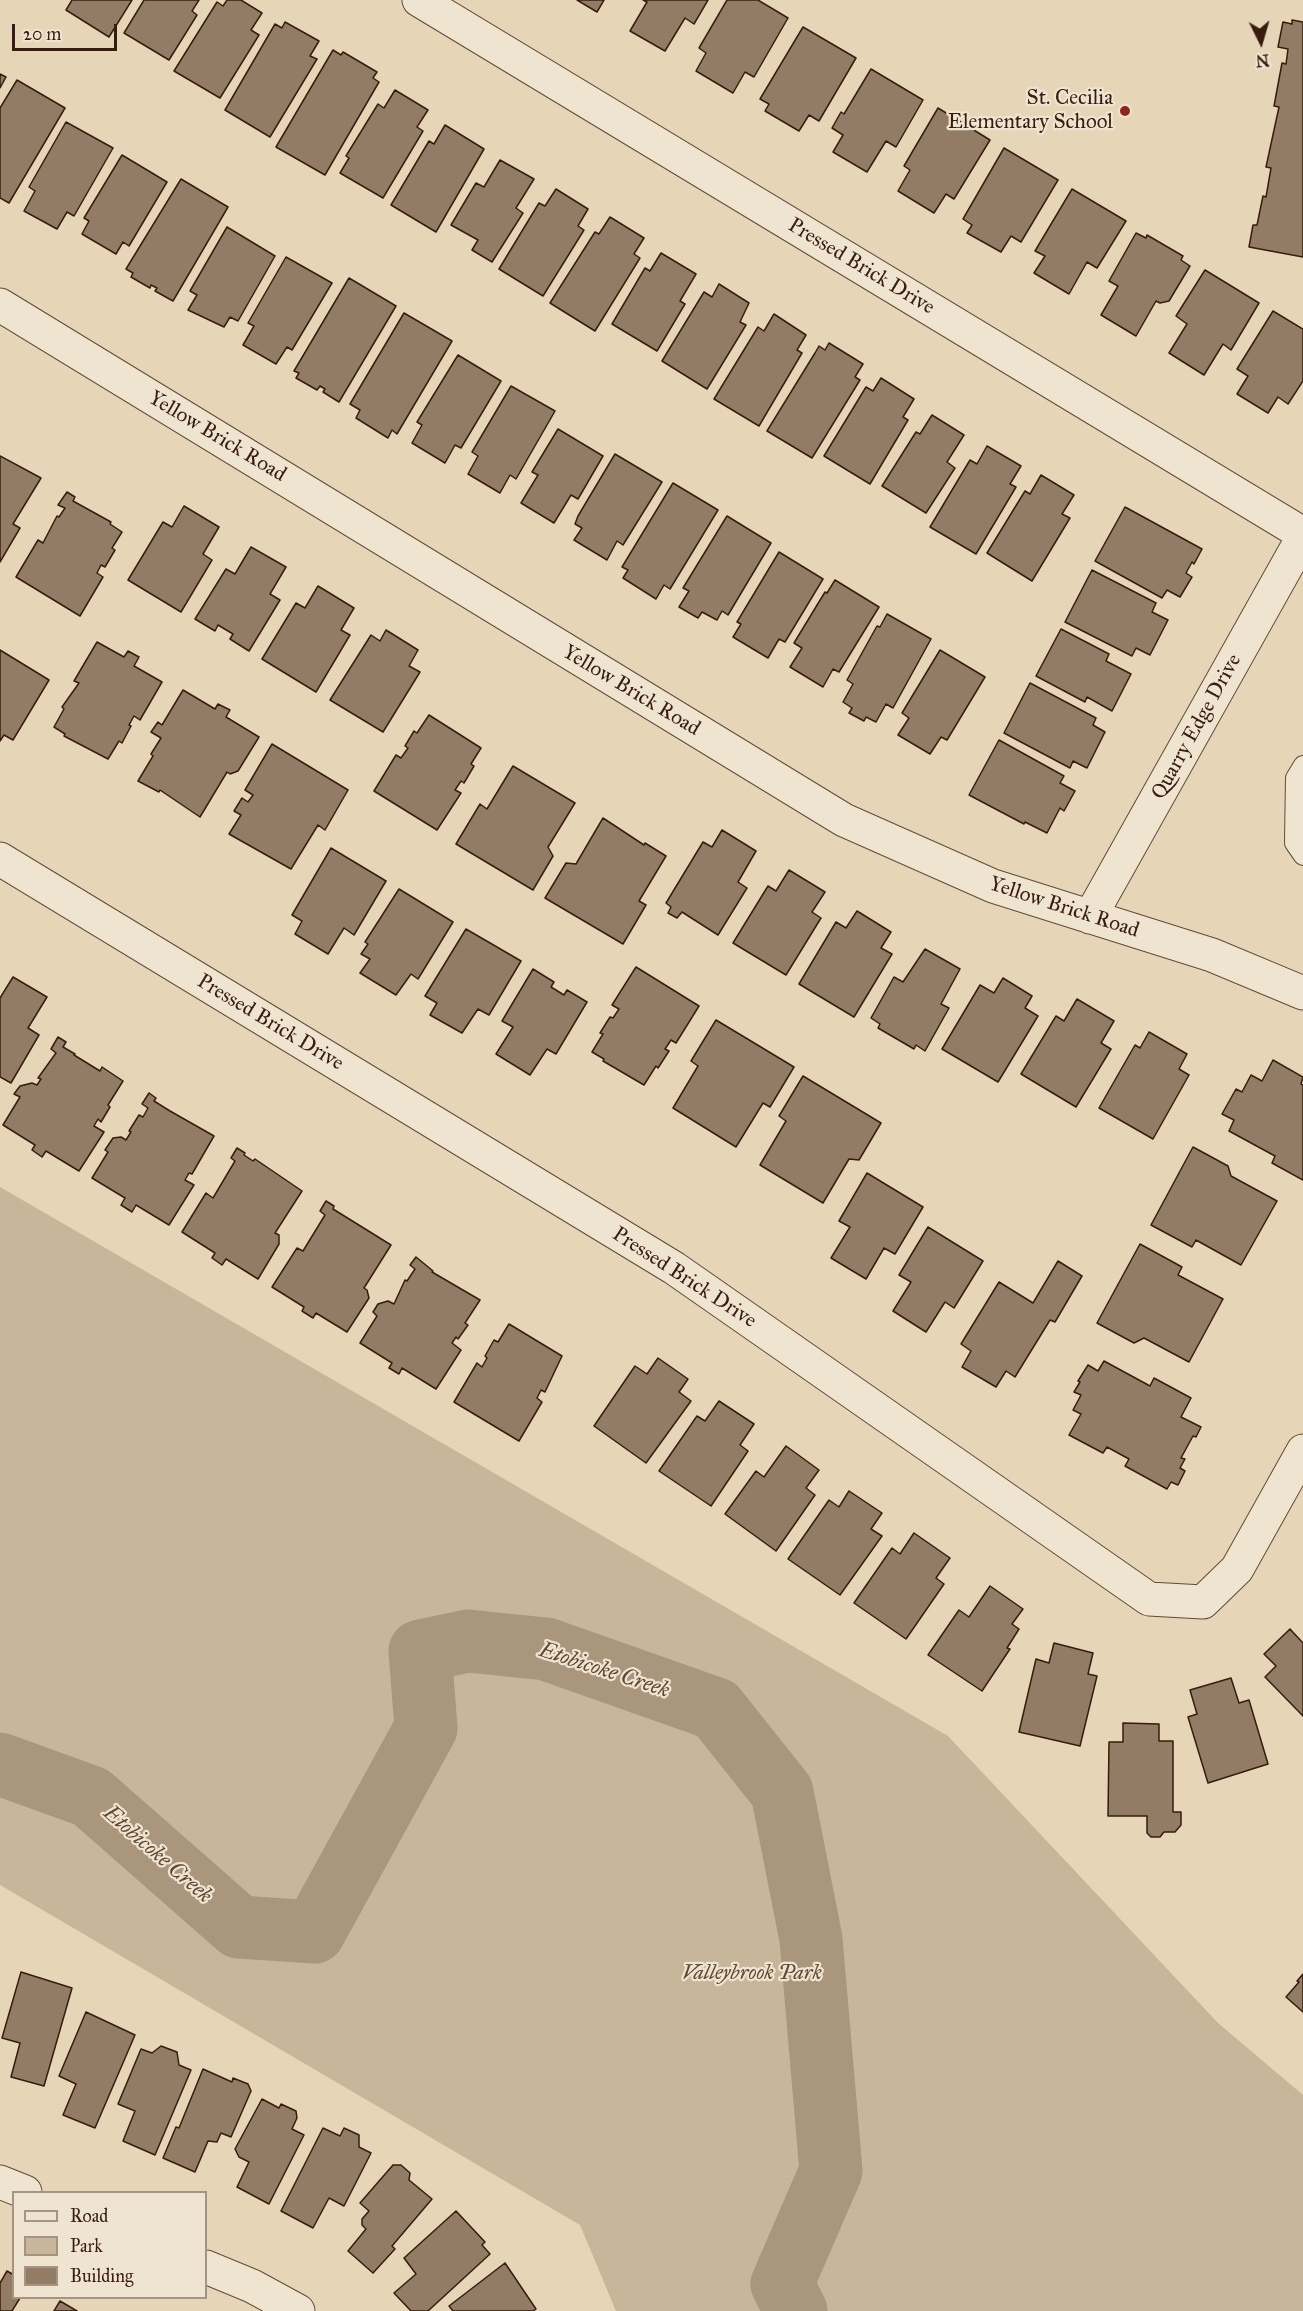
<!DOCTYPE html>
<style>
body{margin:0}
#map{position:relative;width:1303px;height:2311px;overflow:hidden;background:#e6d5b6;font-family:"IM FELL Great Primer",serif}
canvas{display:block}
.legend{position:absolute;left:12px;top:2191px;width:195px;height:108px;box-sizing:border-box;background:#efe4d0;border:2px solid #a59483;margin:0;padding:8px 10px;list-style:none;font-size:18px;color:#371c0f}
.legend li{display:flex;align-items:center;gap:12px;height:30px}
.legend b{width:30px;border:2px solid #a59483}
.north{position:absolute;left:1231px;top:12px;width:60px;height:60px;-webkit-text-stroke:4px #efe4d0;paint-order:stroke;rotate:175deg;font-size:16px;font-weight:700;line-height:24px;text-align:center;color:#371c0f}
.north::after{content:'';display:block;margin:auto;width:21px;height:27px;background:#371c0f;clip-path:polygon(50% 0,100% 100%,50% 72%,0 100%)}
.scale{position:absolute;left:12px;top:24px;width:105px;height:27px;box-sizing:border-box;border:3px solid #371c0f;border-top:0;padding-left:8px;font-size:18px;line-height:21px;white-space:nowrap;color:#371c0f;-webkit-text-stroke:4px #efe4d0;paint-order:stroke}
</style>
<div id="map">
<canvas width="1303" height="2311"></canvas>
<ul class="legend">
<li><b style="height:8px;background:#efe4d0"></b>Road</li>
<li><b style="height:16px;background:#c8b69a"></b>Park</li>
<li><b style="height:16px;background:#927c66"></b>Building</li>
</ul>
<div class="north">N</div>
<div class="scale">20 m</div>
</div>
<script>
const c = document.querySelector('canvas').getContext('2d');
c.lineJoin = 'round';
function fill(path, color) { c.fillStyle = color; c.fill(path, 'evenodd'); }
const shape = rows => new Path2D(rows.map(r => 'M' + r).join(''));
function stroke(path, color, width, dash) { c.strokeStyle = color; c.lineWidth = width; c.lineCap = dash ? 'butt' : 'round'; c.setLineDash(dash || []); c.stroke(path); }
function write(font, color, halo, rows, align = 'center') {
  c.font = font + ' "IM FELL Great Primer",serif'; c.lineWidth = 4.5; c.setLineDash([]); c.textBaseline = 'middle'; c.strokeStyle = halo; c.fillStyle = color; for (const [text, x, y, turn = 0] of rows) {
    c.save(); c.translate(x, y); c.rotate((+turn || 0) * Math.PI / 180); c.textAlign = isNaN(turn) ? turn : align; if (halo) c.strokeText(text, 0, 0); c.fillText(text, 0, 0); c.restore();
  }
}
const green = shape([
 [0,1187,948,1736,1218,2023,1303,2095,1303,2311,616,2311,580,2225,0,1885]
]);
const river = shape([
 [0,1764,91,1797,239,1927,314,1932,426,1728,420,1651,468,1641,546,1649,716,1709,782,1792,811,1939,831,2171,782,2284,796,2311]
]);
const building = shape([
 [72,0,132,0,109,37,66,10,72,0],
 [144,0,199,0,192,11,197,15,169,60,124,33,144,0],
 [227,0,241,0,262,13,251,30,259,35,220,98,174,71,217,2,223,6,227,0],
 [577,0,604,0,597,12,577,0],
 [643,0,708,0,694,24,685,18,665,51,630,31,647,2,643,0],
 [727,0,758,0,788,18,754,77,745,72,733,93,696,71,706,53,699,48,727,0],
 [1292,20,1303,22,1303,257,1249,247,1253,225,1257,225,1263,196,1266,197,1271,168,1266,167,1279,107,1274,106,1282,63,1286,64,1288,49,1278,47,1283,22,1292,24,1292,20],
 [285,22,319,41,310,56,317,59,270,137,225,110,275,24,282,28,285,22],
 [803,27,856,58,819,121,809,115,799,131,765,111,769,104,760,99,803,27],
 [333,50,341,55,343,52,377,72,373,78,379,82,325,175,276,147,333,50],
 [871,69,923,100,896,147,886,141,867,172,833,152,843,135,832,128,841,112,844,114,871,69],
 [0,74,6,77,0,88,0,74],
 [17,80,65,108,9,203,0,198,0,108,17,80],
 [395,90,428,110,417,127,423,131,383,198,340,173,349,158,346,156,378,104,384,108,395,90],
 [938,108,990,140,954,199,946,194,934,213,898,191,910,170,904,166,938,108],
 [66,122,113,148,74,216,67,212,57,229,24,211,35,191,29,187,66,122],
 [445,125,484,149,436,232,391,205,429,141,434,144,445,125],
 [1004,148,1058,180,1021,242,1011,236,1001,252,967,233,972,225,963,219,1004,148],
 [122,155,167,182,129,246,123,242,116,254,82,234,89,221,84,218,122,155],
 [500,160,534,179,516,208,523,213,492,262,472,250,478,240,451,225,476,183,484,187,500,160],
 [181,179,228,207,173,301,155,291,157,288,151,285,150,288,131,277,133,273,126,269,181,179],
 [556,189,588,209,578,226,584,230,543,296,499,269,539,203,545,206,556,189],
 [1072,189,1126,221,1097,268,1087,262,1069,294,1034,273,1045,256,1035,251,1072,189],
 [610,217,644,238,634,254,640,258,595,331,550,303,595,232,599,234,610,217],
 [227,227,275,256,238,321,230,317,224,327,188,310,197,295,190,291,227,227],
 [1136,233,1146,238,1147,235,1183,256,1181,260,1190,266,1169,301,1160,303,1156,301,1136,336,1101,315,1118,286,1109,281,1136,233],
 [661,253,696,274,680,301,685,304,657,351,612,324,645,268,650,271,661,253],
 [286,257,332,283,292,350,287,347,276,364,243,345,254,326,248,323,286,257],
 [1205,270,1259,303,1231,350,1223,344,1204,375,1169,353,1187,324,1176,316,1205,270],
 [349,278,396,306,339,402,323,392,325,389,320,386,317,390,296,378,299,373,294,371,349,278],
 [719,284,749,303,740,322,746,325,707,389,662,361,704,292,712,297,719,284],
 [1273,311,1303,329,1303,381,1288,404,1278,397,1268,413,1237,394,1248,376,1237,369,1273,311],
 [404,313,452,341,397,434,392,430,388,438,356,418,360,410,350,404,404,313],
 [774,314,806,335,797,350,802,353,759,426,714,399,758,327,764,331,774,314],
 [829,343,863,364,855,377,860,380,812,458,767,431,815,353,819,346,825,350,829,343],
 [458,355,501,381,461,448,455,445,445,463,412,443,422,425,417,422,458,355],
 [881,378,914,399,903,417,908,420,870,484,824,456,866,387,873,391,881,378],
 [511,386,555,411,516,479,510,475,500,493,468,474,478,456,472,452,511,386],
 [932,415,964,435,947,462,955,468,926,513,882,486,916,432,920,434,932,415],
 [558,429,603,456,578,499,571,495,554,523,521,503,538,475,532,472,558,429],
 [987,446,1021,466,1010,484,1016,487,976,554,930,527,970,460,977,464,987,446],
 [615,454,662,482,623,545,617,541,607,560,574,540,582,528,575,524,578,516,615,454],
 [0,456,41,478,13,524,20,528,0,562,0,456],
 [1041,475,1074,495,1062,514,1070,518,1032,581,987,553,1025,491,1030,494,1041,475],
 [673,483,718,510,670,589,664,585,656,599,623,578,628,570,622,567,673,483],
 [67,492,75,497,73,501,111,522,110,524,122,532,112,548,115,550,105,567,101,565,97,573,103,577,80,616,16,577,38,540,43,543,57,516,59,517,65,508,58,505,67,492],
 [184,506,219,527,203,554,212,560,181,612,128,580,163,522,172,527,184,506],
 [1125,507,1202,549,1194,564,1192,562,1186,573,1192,577,1180,597,1167,590,1162,598,1095,561,1125,507],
 [727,516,771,543,728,615,722,611,717,620,702,612,698,618,679,607,689,591,683,588,727,516],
 [251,547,286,567,270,594,280,600,249,651,230,639,233,634,218,625,215,631,195,619,226,569,235,574,251,547],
 [779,552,823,579,785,642,779,639,768,658,733,637,741,624,737,622,779,552],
 [1092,570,1156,603,1152,612,1168,620,1150,655,1136,648,1132,656,1065,622,1092,570],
 [835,580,879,607,839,672,833,669,823,687,790,667,802,648,794,643,825,592,827,593,835,580],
 [318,586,354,608,341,630,350,635,316,692,262,659,296,603,305,608,318,586],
 [887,614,931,639,893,708,886,704,876,722,866,717,864,721,849,713,852,708,843,702,853,684,847,680,877,626,880,627,887,614],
 [1061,629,1109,654,1106,661,1131,674,1112,711,1087,697,1085,702,1036,676,1061,629],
 [386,630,418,650,409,666,420,672,383,732,330,700,371,635,380,641,386,630],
 [97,642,124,657,128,651,139,657,134,666,162,682,140,720,134,716,129,725,131,726,122,743,119,741,108,759,64,736,65,734,54,727,64,709,62,707,79,683,74,681,97,642],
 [0,650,49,680,13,740,4,735,0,741,0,650],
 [940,650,985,677,947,740,941,737,930,754,898,735,909,718,902,713,940,650],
 [1030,683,1096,718,1093,725,1105,732,1087,768,1073,761,1070,768,1004,733,1030,683],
 [183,690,215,709,218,704,230,710,226,717,259,737,238,771,230,774,227,772,200,817,160,790,159,792,138,781,153,756,151,754,161,738,151,732,158,722,162,725,183,690],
 [429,715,481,748,471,764,474,766,464,783,461,781,455,790,461,793,437,830,374,791,396,755,401,758,408,748,405,746,414,731,417,733,429,715],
 [999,740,1064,776,1060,783,1075,791,1064,811,1060,808,1047,833,1025,822,1024,824,969,795,999,740],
 [272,744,348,790,325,830,318,825,291,869,229,834,241,815,234,811,242,798,248,802,253,795,245,790,272,744],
 [513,766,575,803,548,847,553,856,533,890,456,844,480,804,487,809,513,766],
 [603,818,644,845,645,843,666,856,639,901,646,905,623,944,545,898,566,863,576,864,603,818],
 [722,830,756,851,738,882,747,888,718,935,682,912,677,918,668,913,671,907,666,903,703,842,712,847,722,830],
 [331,848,386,881,354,935,344,928,328,954,295,934,302,921,292,915,331,848],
 [789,870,825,892,812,912,821,918,786,975,733,943,768,886,776,891,789,870],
 [399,889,453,922,418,979,411,974,396,995,360,973,370,959,361,954,368,944,365,942,399,889],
 [857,911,891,932,881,948,892,954,854,1017,799,984,836,922,846,928,857,911],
 [466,929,521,961,489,1015,478,1009,462,1033,430,1015,437,1003,425,996,466,929],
 [925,949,960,969,941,1004,949,1008,925,1051,916,1045,914,1049,878,1028,880,1024,871,1018,894,977,903,982,925,949],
 [636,967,699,1006,676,1043,671,1040,665,1049,669,1051,658,1068,656,1066,644,1085,603,1061,604,1059,592,1052,603,1034,600,1033,610,1017,613,1018,619,1009,612,1005,636,967],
 [533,969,554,982,551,987,564,995,567,990,587,1002,556,1054,547,1049,530,1075,496,1054,513,1027,502,1021,533,969],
 [13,977,47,997,28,1028,39,1035,11,1083,0,1077,0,998,13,977],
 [1003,978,1032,996,1025,1008,1038,1016,998,1082,942,1049,980,985,994,993,1003,978],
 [1077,999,1114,1021,1101,1043,1111,1049,1076,1107,1021,1074,1056,1016,1064,1021,1077,999],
 [716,1020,794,1067,770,1107,763,1103,736,1147,673,1108,698,1066,691,1061,716,1020],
 [1149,1032,1187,1054,1179,1069,1189,1075,1153,1139,1099,1108,1135,1045,1140,1048,1149,1032],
 [58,1037,66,1042,63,1047,75,1054,74,1055,100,1071,102,1067,123,1081,108,1105,110,1107,101,1122,98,1119,94,1126,104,1132,79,1171,46,1151,42,1157,32,1150,35,1145,3,1125,20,1097,14,1094,20,1086,32,1083,37,1085,41,1079,38,1078,56,1053,51,1049,58,1037],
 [1273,1060,1303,1077,1301,1084,1303,1085,1303,1180,1272,1163,1275,1156,1229,1131,1234,1120,1222,1114,1236,1089,1242,1092,1251,1075,1262,1081,1273,1060],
 [803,1076,881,1123,859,1160,849,1159,823,1203,760,1165,786,1121,779,1116,803,1076],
 [149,1093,156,1098,154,1101,170,1111,214,1136,192,1174,189,1173,185,1180,194,1185,169,1225,136,1205,132,1212,121,1205,125,1198,92,1178,108,1152,105,1150,113,1138,121,1137,126,1140,131,1132,129,1131,139,1115,143,1117,148,1108,142,1104,149,1093],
 [1193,1147,1228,1166,1231,1176,1277,1201,1241,1265,1196,1240,1192,1247,1151,1225,1193,1147],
 [237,1148,245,1153,244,1155,253,1161,255,1159,302,1191,275,1233,279,1235,279,1244,258,1279,226,1259,222,1265,212,1258,215,1253,182,1232,206,1193,213,1198,235,1161,231,1158,237,1148],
 [867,1173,923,1207,895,1254,884,1248,866,1279,831,1258,850,1227,839,1221,867,1173],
 [326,1201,334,1206,333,1209,391,1245,364,1288,367,1290,369,1298,347,1332,316,1313,313,1318,302,1311,304,1307,272,1287,297,1248,303,1251,325,1215,320,1211,326,1201],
 [928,1227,983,1261,954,1308,945,1302,926,1332,893,1311,911,1282,899,1275,928,1227],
 [1140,1244,1182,1267,1178,1275,1223,1299,1189,1362,1144,1338,1134,1343,1097,1323,1140,1244],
 [416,1257,433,1271,432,1272,480,1300,465,1323,468,1325,458,1339,456,1337,452,1343,461,1350,436,1389,402,1368,399,1374,389,1368,392,1363,360,1343,377,1316,373,1312,378,1304,388,1301,394,1304,405,1280,407,1281,415,1269,410,1265,416,1257],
 [1058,1261,1082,1276,1055,1322,1050,1320,1015,1377,1006,1371,996,1387,962,1367,971,1351,961,1344,999,1282,1033,1303,1058,1261],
 [509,1324,562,1356,545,1392,541,1390,537,1398,542,1402,519,1441,454,1402,477,1363,482,1367,487,1358,485,1356,494,1340,498,1342,509,1324],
 [658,1358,688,1379,679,1392,691,1401,646,1463,594,1426,635,1366,647,1374,658,1358],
 [1104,1361,1150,1386,1154,1378,1191,1398,1181,1417,1201,1427,1196,1437,1193,1436,1181,1458,1185,1459,1180,1468,1185,1471,1178,1485,1171,1482,1167,1489,1125,1466,1129,1459,1107,1447,1103,1453,1069,1435,1081,1414,1073,1410,1081,1395,1074,1392,1080,1382,1078,1381,1088,1365,1098,1371,1104,1361],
 [719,1401,754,1424,740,1445,748,1451,711,1506,659,1471,697,1416,705,1421,719,1401],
 [786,1446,819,1470,806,1488,815,1495,776,1551,725,1514,756,1471,764,1477,786,1446],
 [849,1491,882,1513,871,1529,882,1536,840,1595,788,1559,829,1500,839,1507,849,1491],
 [914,1533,950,1558,936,1578,944,1584,906,1639,854,1603,892,1548,900,1554,914,1533],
 [990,1586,1023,1609,1012,1624,1019,1629,1007,1648,1010,1649,982,1691,928,1655,959,1610,969,1617,990,1586],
 [1290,1629,1303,1643,1303,1716,1265,1677,1276,1666,1264,1654,1290,1629],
 [1054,1643,1093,1653,1088,1674,1097,1676,1080,1746,1019,1732,1036,1659,1049,1663,1054,1643],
 [1231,1678,1239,1703,1249,1700,1268,1764,1208,1783,1188,1717,1197,1714,1190,1690,1231,1678],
 [1123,1723,1159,1724,1159,1741,1173,1741,1173,1812,1181,1812,1181,1825,1175,1832,1164,1832,1160,1837,1151,1837,1147,1833,1147,1816,1108,1816,1109,1742,1123,1742,1123,1723],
 [21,1972,72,1988,44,2086,11,2077,20,2043,2,2038,21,1972],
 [1303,1974,1303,2012,1286,1997,1299,1982,1297,1981,1303,1974],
 [86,2012,135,2035,95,2128,63,2115,76,2084,59,2076,86,2012],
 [161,2046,177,2052,179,2065,191,2070,155,2155,123,2141,135,2111,118,2104,141,2049,152,2053,161,2046],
 [203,2069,232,2082,233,2078,248,2084,251,2091,231,2137,221,2133,217,2142,208,2141,195,2172,163,2158,176,2127,179,2128,203,2069],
 [262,2099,279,2108,281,2104,296,2111,297,2118,292,2129,304,2135,269,2204,237,2187,249,2162,239,2157,235,2149,262,2099],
 [323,2128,340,2136,344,2128,359,2135,359,2147,371,2153,344,2206,329,2198,313,2228,281,2211,323,2128],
 [393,2165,401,2165,410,2173,409,2180,432,2199,392,2246,395,2249,373,2273,348,2251,366,2229,362,2225,362,2219,369,2211,360,2203,393,2165],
 [456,2211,485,2242,482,2245,490,2254,428,2311,411,2311,394,2293,416,2274,404,2258,456,2211],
 [505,2263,536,2309,533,2311,453,2311,449,2306,505,2263],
 [7,2271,14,2275,14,2298,20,2298,12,2311,0,2311,0,2283,7,2271],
 [60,2301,77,2311,54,2311,60,2301]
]);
const service = shape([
 [1303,765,1295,778,1294,843,1303,856]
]);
const minor = shape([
 [419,0,1303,534],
 [0,305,844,820,993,886,1212,955,1303,993],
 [0,859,674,1268,1149,1599,1203,1602,1237,1569,1303,1451],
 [1090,917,1303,537],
 [0,2182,25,2192],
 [206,2267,252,2286,298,2311]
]);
const markers = [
 [1125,111,6,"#8f2418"]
];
const poiNames = [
 ["St. Cecilia",1113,99],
 ["Elementary School",1113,123]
];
const streetNames = [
 ["Pressed Brick Drive",861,267,31],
 ["Yellow Brick Road",217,437,31],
 ["Yellow Brick Road",631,691,31],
 ["Quarry Edge Drive",1197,727,-61],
 ["Yellow Brick Road",1064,908,18],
 ["Pressed Brick Drive",270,1023,31],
 ["Pressed Brick Drive",684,1278,33]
];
const parkNames = [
 ["Valleybrook Park",752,1974]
];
const waterNames = [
 ["Etobicoke Creek",604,1671,18],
 ["Etobicoke Creek",157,1855,41]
];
fill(green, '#c8b69a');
stroke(river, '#aa967d', 63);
fill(building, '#927c66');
stroke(building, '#371c0f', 1.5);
stroke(service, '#634a39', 20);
stroke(minor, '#634a39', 35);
stroke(service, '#efe4d0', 18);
stroke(minor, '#efe4d0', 33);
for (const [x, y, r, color] of markers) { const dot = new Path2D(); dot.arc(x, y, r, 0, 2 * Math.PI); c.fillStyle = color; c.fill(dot); stroke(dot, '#efe4d0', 2); }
write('21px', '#371c0f', '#efe4d0', poiNames, 'right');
write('21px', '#371c0f', '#efe4d0', streetNames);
write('italic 21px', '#624a39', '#efe4d0', parkNames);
write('italic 22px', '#5f4736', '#efe4d0', waterNames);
</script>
